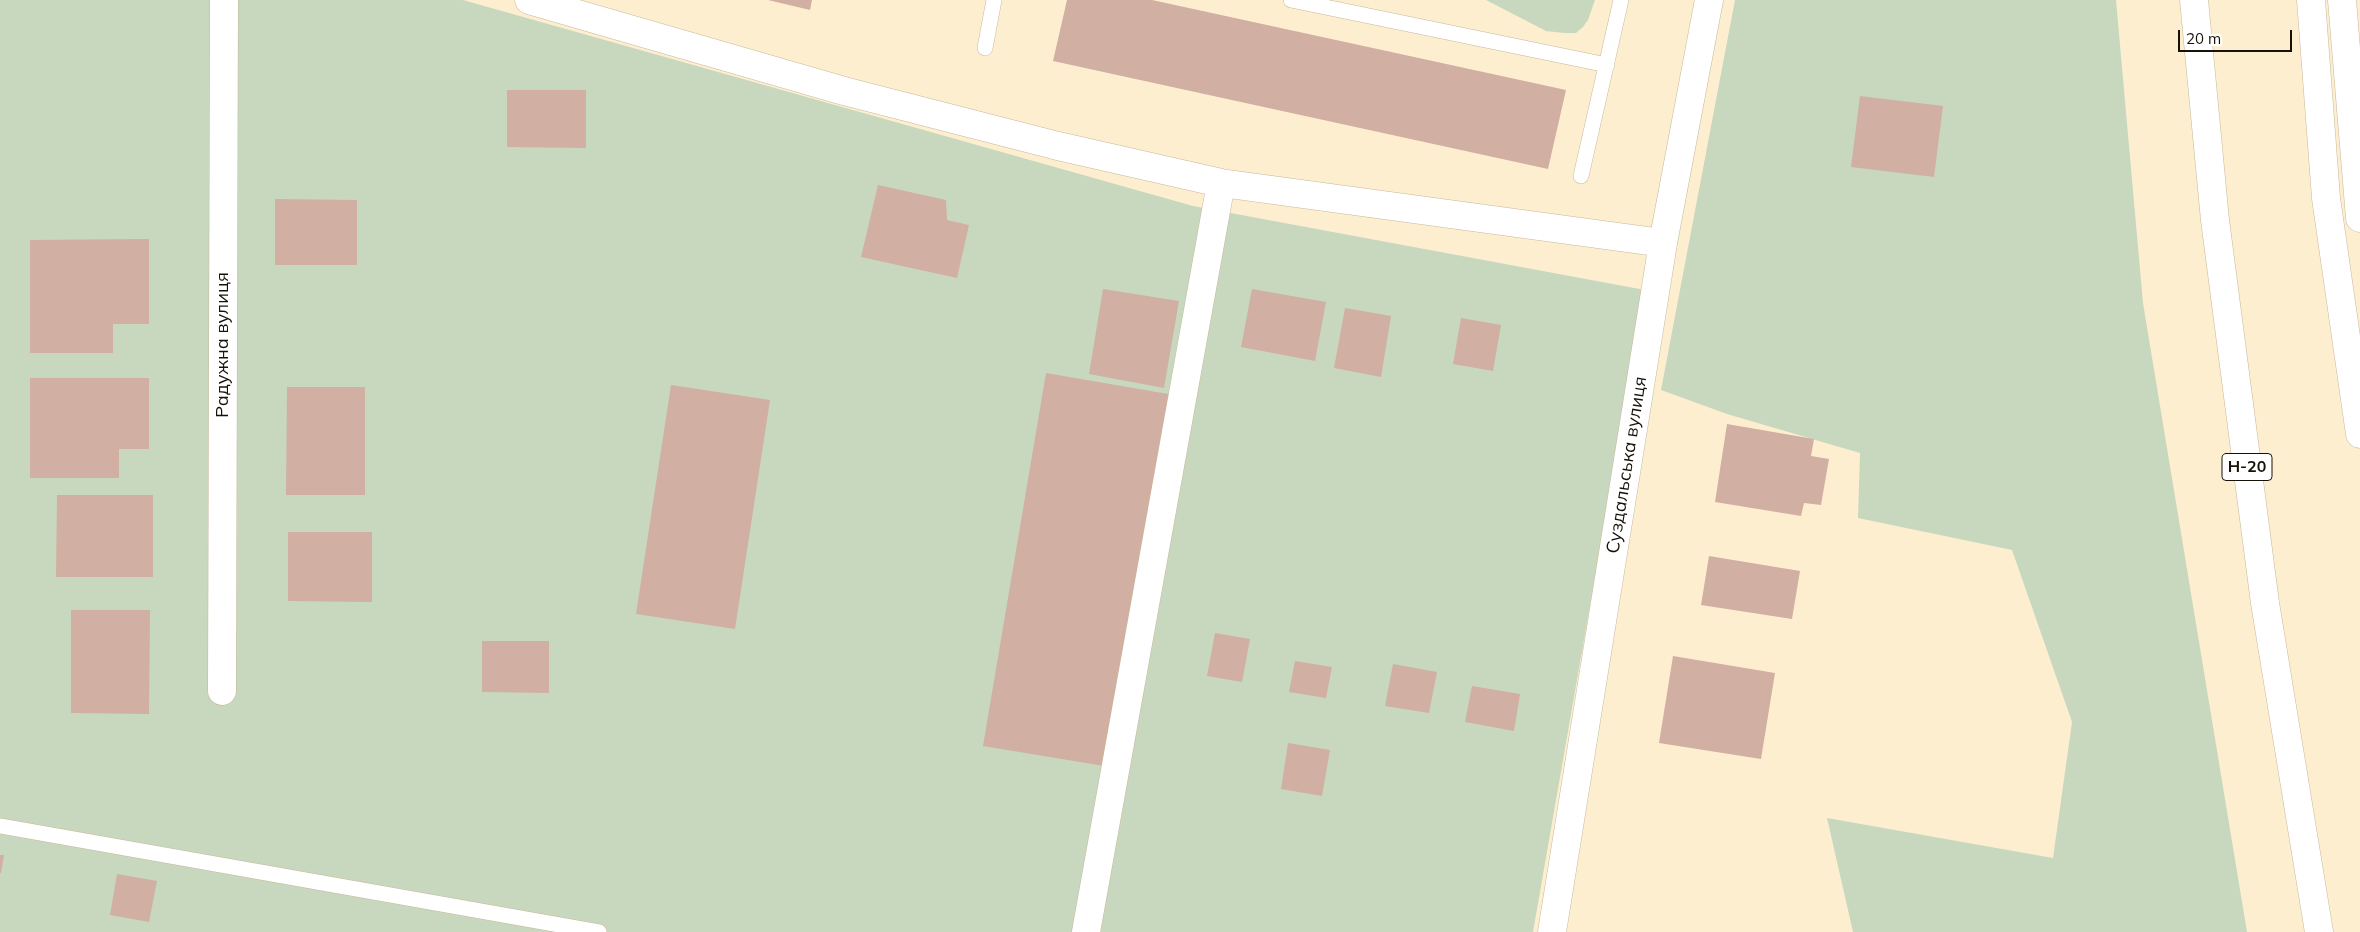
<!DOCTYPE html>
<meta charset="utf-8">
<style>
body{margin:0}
#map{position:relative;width:2360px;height:932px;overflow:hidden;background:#feeed0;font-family:Mulish,sans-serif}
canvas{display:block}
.scale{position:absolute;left:2178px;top:30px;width:114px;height:22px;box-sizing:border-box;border:2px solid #171208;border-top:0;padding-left:6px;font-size:15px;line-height:18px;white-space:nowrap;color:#171208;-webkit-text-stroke:4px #fff;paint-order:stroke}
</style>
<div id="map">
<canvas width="2360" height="932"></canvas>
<div class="scale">20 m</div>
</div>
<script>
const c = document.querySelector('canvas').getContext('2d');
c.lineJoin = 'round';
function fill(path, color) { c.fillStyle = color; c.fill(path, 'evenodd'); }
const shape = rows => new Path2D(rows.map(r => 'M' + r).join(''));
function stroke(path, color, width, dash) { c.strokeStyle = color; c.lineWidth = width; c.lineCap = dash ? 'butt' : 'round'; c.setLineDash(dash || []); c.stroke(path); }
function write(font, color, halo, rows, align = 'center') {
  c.font = font + ' Mulish,sans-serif'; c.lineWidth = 4.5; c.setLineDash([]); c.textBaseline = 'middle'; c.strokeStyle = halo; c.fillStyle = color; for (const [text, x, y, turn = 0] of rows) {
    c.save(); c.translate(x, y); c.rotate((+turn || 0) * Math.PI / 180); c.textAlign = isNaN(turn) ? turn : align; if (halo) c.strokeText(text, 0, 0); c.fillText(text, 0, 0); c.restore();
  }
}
const green = shape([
 [0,0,463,0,1193,206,1645,290,1533,932,0,932],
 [1486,0,1595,0,1588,20,1583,27,1576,33,1564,33,1546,31],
 [1735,0,2116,0,2143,303,2247,932,1853,932,1827,818,2053,858,2072,722,2012,550,1858,518,1860,453,1727,414,1661,390]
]);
const building = shape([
 [768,0,812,0,810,10],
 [1067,0,1152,0,1566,90,1548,169,1053,61],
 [507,90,586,90,586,148,507,147],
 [1860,96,1943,106,1934,177,1851,167],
 [878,185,946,200,947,220,969,225,957,278,861,257],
 [275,199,357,200,357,265,275,265],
 [149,239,149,324,113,324,113,353,30,353,30,240],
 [1103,289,1179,301,1164,388,1089,374],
 [1252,289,1326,302,1315,361,1241,347],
 [1345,308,1391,316,1381,377,1334,368],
 [1461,318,1501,325,1493,371,1453,364],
 [1046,373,1174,395,1110,767,983,746],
 [30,378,149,378,149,449,119,449,119,478,30,478],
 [671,385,770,400,735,629,636,614],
 [287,387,365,387,365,495,286,495],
 [1727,424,1814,439,1811,456,1829,459,1821,505,1804,503,1801,516,1715,502],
 [57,495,153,495,153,577,56,577],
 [288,532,372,532,372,602,288,601],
 [1709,556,1800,571,1792,619,1701,605],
 [71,610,150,610,149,714,71,713],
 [1215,633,1250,639,1242,682,1207,676],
 [482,641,549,641,549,693,482,692],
 [1673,656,1775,673,1761,759,1659,743],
 [1295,661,1332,667,1326,698,1289,692],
 [1393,664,1437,672,1429,713,1385,706],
 [1472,686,1520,694,1514,731,1465,722],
 [1288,743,1330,750,1322,796,1281,789],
 [0,855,4,855,1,873,0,873],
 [117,874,157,881,149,922,110,915]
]);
const lane = shape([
 [1291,0,1607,65],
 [985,48,994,0],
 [1581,176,1621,0],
 [0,826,599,932]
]);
const street = shape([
 [529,0,844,91,1058,146,1221,183,1663,243],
 [222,691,224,0],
 [1086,932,1221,183],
 [1552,932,1663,243,1709,0]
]);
const primary = shape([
 [2194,0,2215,220,2265,603,2319,932],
 [2311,0,2326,198,2360,434],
 [2342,0,2360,218]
]);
const shields = [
 [2247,467,50]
];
const shieldNames = [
 ["Н-20",2247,467]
];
const streetNames = [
 ["Радужна вулиця",223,345,-90],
 ["Суздальська вулиця",1627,465,-81]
];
fill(green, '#c7d8bf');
fill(building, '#d1afa2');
stroke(lane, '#c7b89b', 16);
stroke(street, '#c7b89b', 29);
stroke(primary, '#c7b89b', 29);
stroke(lane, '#fff', 15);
stroke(street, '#fff', 28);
stroke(primary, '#fff', 28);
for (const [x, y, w] of shields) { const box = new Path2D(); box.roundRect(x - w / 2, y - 13.5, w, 27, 4); c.fillStyle = '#fff'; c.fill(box); stroke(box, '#171208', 1); }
write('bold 16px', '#171208', null, shieldNames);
write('18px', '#171208', '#fff', streetNames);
</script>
